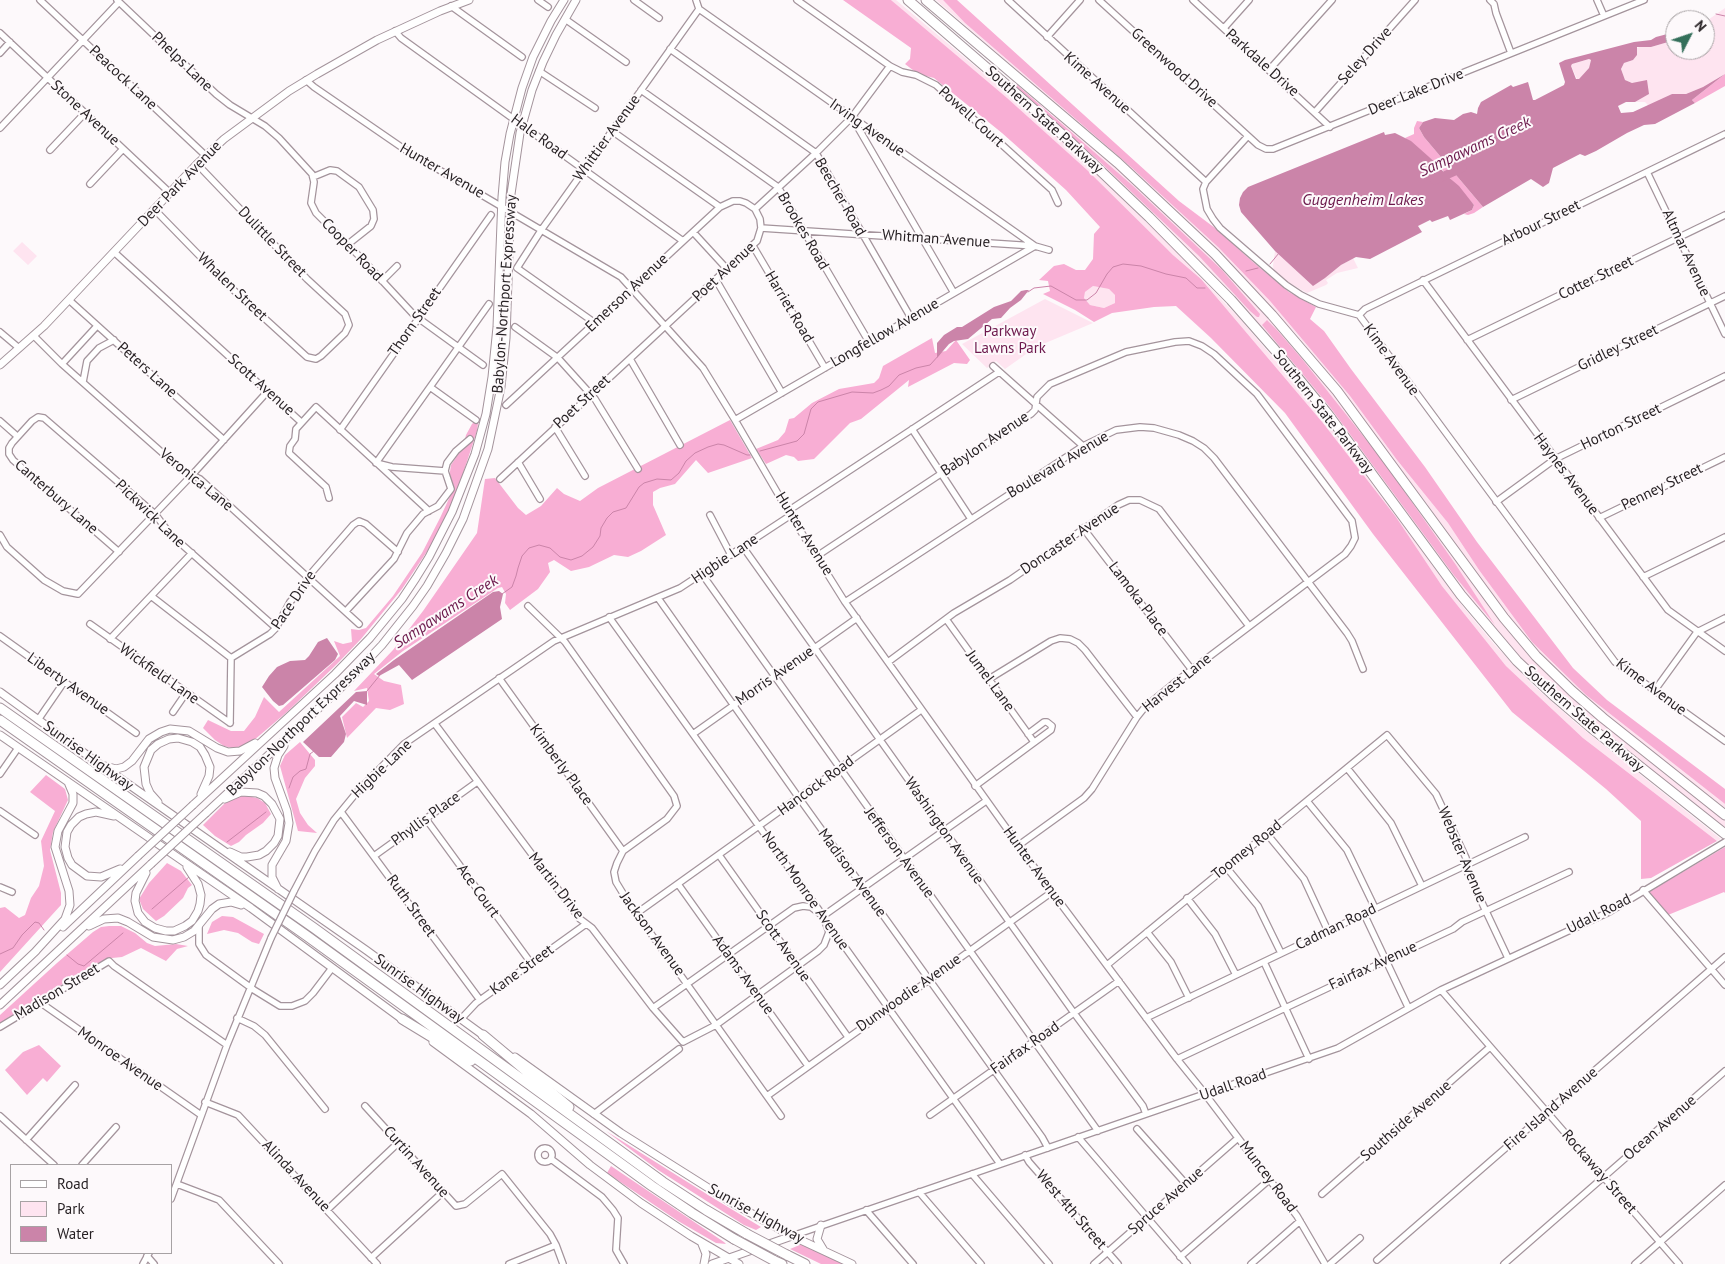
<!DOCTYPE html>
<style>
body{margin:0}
#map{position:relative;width:1725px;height:1264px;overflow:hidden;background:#fdf9fb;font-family:"PT Sans",sans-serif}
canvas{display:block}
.legend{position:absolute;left:10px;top:1164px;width:162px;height:90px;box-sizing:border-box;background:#fdf9fb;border:1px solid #a7a2a4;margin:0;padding:6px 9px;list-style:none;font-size:15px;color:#251f22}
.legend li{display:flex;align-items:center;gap:10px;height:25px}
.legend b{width:25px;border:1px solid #a7a2a4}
.north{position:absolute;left:1665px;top:10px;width:50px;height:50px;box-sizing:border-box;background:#fdf9fb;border:1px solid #a7a2a4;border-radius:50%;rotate:49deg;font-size:14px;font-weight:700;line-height:20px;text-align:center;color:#251f22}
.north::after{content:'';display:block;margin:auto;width:18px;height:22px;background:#346f5a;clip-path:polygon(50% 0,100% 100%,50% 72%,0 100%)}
</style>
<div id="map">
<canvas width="1725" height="1264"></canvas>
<ul class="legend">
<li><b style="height:6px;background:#fff"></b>Road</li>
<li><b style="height:14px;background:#fee4f0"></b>Park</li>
<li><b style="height:14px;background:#cb84a9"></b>Water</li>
</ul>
<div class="north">N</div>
</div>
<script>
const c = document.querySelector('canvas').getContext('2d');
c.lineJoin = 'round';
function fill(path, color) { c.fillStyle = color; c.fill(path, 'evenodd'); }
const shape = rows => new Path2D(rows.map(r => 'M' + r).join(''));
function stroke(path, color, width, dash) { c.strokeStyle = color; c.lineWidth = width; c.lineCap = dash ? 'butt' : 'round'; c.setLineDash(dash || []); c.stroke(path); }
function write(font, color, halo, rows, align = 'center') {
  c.font = font + ' "PT Sans",sans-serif'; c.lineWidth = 4; c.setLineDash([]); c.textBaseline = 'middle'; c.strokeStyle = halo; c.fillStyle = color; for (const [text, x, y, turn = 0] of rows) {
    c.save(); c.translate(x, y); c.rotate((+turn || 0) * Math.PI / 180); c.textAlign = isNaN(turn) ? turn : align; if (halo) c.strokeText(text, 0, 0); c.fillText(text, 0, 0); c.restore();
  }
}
const green = shape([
 [891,0,896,0,1001,88,1059,139,1165,240,1241,320,1316,408,1464,608,1495,645,1533,685,1577,724,1721,839,1717,841,1583,738,1506,666,1442,586,1396,517,1323,423,1201,279,1173,255],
 [936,0,943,0,965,23,1132,168,1218,247,1270,301,1350,396,1397,460,1448,523,1479,570,1532,642,1586,695,1725,804,1725,808,1579,694,1530,644,1506,616,1426,503,1325,369,1296,334,1216,249,1124,163],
 [1725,8,1725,74,1703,87,1686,94,1672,94,1649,106,1645,102,1635,102,1649,94,1632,83,1625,80,1621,69,1624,63,1633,60,1637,48,1642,46,1651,47,1675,40,1675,50,1705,50,1705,22],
 [1589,59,1591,60,1589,68,1579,79,1577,79,1571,66,1572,64],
 [1010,81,1016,84,1054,117,1056,114,1135,184,1213,258,1273,322,1338,399,1519,644,1569,695,1667,776,1725,820,1725,829,1564,701,1513,651,1462,591,1337,419,1309,384,1241,306,1184,246],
 [22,242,37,256,28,265,13,251],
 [1275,251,1325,278,1341,265,1353,258,1358,268,1337,273,1326,280,1328,283,1326,285,1307,293,1291,284,1274,271,1273,266],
 [1093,286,1109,289,1115,295,1115,303,1104,308,1090,305,1084,298,1085,292],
 [1045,299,1093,323,1036,347,1005,369,996,361,987,368,962,344]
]);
const forest = shape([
 [843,0,891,0,1007,98,1087,170,1173,255,1201,279,1323,423,1396,517,1442,586,1506,666,1583,738,1717,841,1651,878,1641,879,1641,821,1606,789,1512,712,1373,534,1285,413,1211,338,1176,306,1154,307,1112,313,1094,322,1075,310,1043,294,1050,291,1048,281,1039,280,1054,266,1064,264,1076,270,1085,270,1093,259,1094,234,1100,227,1066,190,1002,133,934,78,918,74,905,64,910,59,911,48],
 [1093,286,1109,289,1115,295,1115,303,1104,308,1090,305,1084,298,1085,292],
 [943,0,957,0,1179,201,1215,228,1253,262,1289,292,1316,307,1310,319,1324,331,1351,369,1425,467,1477,542,1573,668,1607,700,1725,789,1725,804,1586,695,1532,642,1479,570,1448,523,1397,460,1350,396,1270,301,1218,247,1132,168,965,23],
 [1725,74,1725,86,1695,103,1692,100],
 [1016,84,1132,185,1222,270,1260,314,1259,317,1257,317,1250,311,1199,256,1099,161,1050,119,1016,87],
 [1417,121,1423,122,1419,128,1424,137,1483,207,1474,213,1468,215,1464,214,1472,210,1474,205,1437,164,1405,138,1414,134,1414,128],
 [1267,320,1277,330,1302,359,1383,461,1456,565,1495,625,1453,574,1330,407,1262,325],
 [932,338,935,353,946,351,956,340,970,360,967,364,954,363,908,387,909,380,861,419,850,423,814,459,798,461,794,457,786,455,766,464,756,449,778,440,785,432,789,419,794,418,812,403,839,389,874,383,879,378,883,366],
 [479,417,477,431,454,501,440,532,402,589,361,639,337,664,287,712,253,741,243,746,232,748,224,746,215,740,203,728,208,720,231,731,244,731,255,717,264,697,279,712,340,656,334,641,343,644,352,642,351,629,359,630,366,628,393,596,422,553,440,518,452,492,449,478,451,465,463,447,466,435,472,424],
 [730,420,752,458,708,473,696,460,675,484,660,488,653,492,653,505,666,535,641,551,628,557,614,555,589,567,571,571,554,560,548,563,550,572,538,589,510,610,505,603,506,594,502,587,498,588,403,651,374,674,384,681,401,685,404,704,390,710,376,708,347,738,342,717,356,703,363,707,369,701,367,688,354,691,393,650,423,611,477,533,485,479,495,478,518,508,526,515,541,506,557,488,564,494,580,501,598,488],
 [300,742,315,760,315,766,305,778,296,799,300,813,308,825,317,833,298,831,280,766,285,755],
 [46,775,65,789,68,800,53,832,50,850,61,893,61,905,0,972,0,908,5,907,19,918,25,915,31,898,39,886,44,866,41,841,55,811,30,792],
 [242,795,257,798,265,803,271,814,263,823,246,835,239,842,231,846,215,836,203,825,228,800],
 [1725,847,1725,893,1724,892,1668,915,1649,892],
 [167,863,181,871,192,885,188,888,183,898,164,916,156,921,143,909,139,899,149,883],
 [222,916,233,917,264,934,259,944,252,942,238,933,224,930,207,934,212,922],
 [109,926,121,926,135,933,147,943,155,946,176,944,188,946,177,949,166,961,141,948,122,957,112,958,87,969,0,1023,0,1015,57,963,93,932,101,927],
 [39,1045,61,1066,47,1082,43,1078,27,1095,5,1070,23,1052],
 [606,1131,713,1198,761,1227,756,1230,744,1225,658,1170],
 [611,1166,724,1242,726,1244,716,1243,678,1221,607,1173],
 [802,1244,847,1264,821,1264,790,1249]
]);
const water = shape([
 [1675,32,1675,40,1651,47,1637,47,1637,55,1633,60,1624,63,1621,69,1625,80,1632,83,1647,80,1649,94,1635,102,1626,102,1618,106,1621,113,1633,112,1672,94,1686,94,1703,87,1725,74,1692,100,1695,103,1655,124,1644,125,1627,133,1596,151,1585,156,1580,154,1553,168,1549,183,1543,187,1531,179,1483,207,1424,137,1419,128,1423,122,1435,118,1454,120,1463,114,1471,112,1477,114,1478,108,1481,102,1511,85,1513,87,1528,82,1533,100,1535,100,1564,85,1565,82,1559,63,1565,60,1634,42,1651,40,1656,37],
 [1589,59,1591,60,1589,68,1579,79,1576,79,1571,66,1572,64],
 [1384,132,1385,135,1395,133,1411,141,1437,164,1446,175,1459,186,1474,205,1472,210,1450,220,1448,216,1432,222,1430,220,1418,226,1422,232,1370,259,1356,257,1341,265,1325,278,1313,286,1275,251,1241,212,1239,205,1240,198,1243,192,1248,187],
 [1026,290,1029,290,1021,300,1010,308,1001,318,992,319,968,339,954,341,949,344,937,358,937,343,944,335,957,327,962,327,994,307,1011,301,1021,291],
 [499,591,503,594,500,607,502,619,412,680,399,665,379,676,376,674,394,660,493,592],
 [327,638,338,654,335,660,283,705,279,706,273,701,262,687,269,676,277,667,290,661,305,660,309,656,318,642],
 [367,691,367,705,354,701,340,716,346,734,344,742,331,757,319,757,303,742,356,692]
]);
const stream = shape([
 [1716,14,1725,16],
 [1270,264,1279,253],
 [1246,271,1258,268],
 [1028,292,1034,288,1051,286,1076,300,1087,300,1096,293,1107,274,1113,267,1123,264,1141,266,1166,274,1186,278,1197,288,1205,288],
 [760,451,797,441,804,434,811,409,818,402,852,392,873,393,881,390,889,386,899,375,916,368,930,365,940,354],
 [502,594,512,587,516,576,518,568,522,556,529,548,539,545,550,548,560,557,571,560,582,556,593,547,600,536,601,528,607,518,613,512,626,508,639,487,644,483,657,479,671,480,679,473,686,461,695,453,708,447,718,444,724,445,747,455,750,455],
 [367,691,380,675],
 [289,788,293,777,300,771,306,769,310,754,314,751],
 [227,842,266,812],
 [152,909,189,877],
 [0,954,13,948,22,935,35,922,39,923,44,930],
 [67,955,78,964,84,966,123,933]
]);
const river = shape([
 [1435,180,1462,168]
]);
const minor = shape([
 [40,0,205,155],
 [117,0,216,94,230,105,265,126,279,138,312,174,314,182,311,203,316,213,362,259,414,315,483,365],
 [538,0,548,7],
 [634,0,659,18],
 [696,0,699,9],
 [797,0,890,66,902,72,916,75,936,85,1052,190,1058,203],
 [1008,0,1206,182,1203,189,1207,209,1213,219,1220,228,1286,285,1301,295,1319,304,1359,315,1615,662,1725,741],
 [1099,0,1258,145,1266,149,1273,149,1644,0],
 [1193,0,1330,127],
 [1490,0,1494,4,1496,13,1511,53],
 [1597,0,1604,16],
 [451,6,522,57],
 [699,9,1035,246,735,420],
 [565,19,626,62],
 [1224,28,1249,0],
 [395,31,401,38,683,241],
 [0,33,169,192],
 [1047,37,1080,0],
 [670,49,816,153,911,318],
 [0,53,10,42],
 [1269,70,1332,0],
 [539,71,595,108],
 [306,80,314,87,407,151,621,277,703,368,735,420,788,511,845,602,1052,892,1177,1059,1202,1090,1297,1216,1325,1264],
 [641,90,778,187,869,342],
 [1315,112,1415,0],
 [853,119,954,293],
 [0,128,119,2],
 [612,131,720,207],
 [50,150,85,113],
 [1647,172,1725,334],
 [313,177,330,170,337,171,359,187,373,210,374,219,371,226,347,245],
 [1206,182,1248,136],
 [90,184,123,149],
 [154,209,228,285,307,357,316,359,321,356,345,333,349,325,345,314,307,279,197,164],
 [755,209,816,153,852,117,890,66],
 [761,228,1035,246,1049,250],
 [693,232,727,269],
 [753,246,825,368],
 [114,252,301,422],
 [716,280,782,393],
 [1423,280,1668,610,1725,651],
 [382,281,397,266],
 [69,300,224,440],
 [1359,315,1365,309,1725,134],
 [595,323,517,268,542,229,699,9],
 [515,327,558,358,595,399,638,469],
 [0,332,19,348],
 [34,336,62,364,184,472,200,479,359,624],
 [1467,340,1725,215],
 [630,359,680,445],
 [62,364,97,326],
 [993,366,1083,446],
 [83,382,87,361,99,348,114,340],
 [430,387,476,420],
 [1511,400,1725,296],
 [0,421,17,436],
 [555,427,585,476],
 [912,429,971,519],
 [340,430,491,215],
 [518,462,540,499],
 [445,471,392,467,376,463,489,304],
 [500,479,757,241,761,228,760,219,755,209,746,203,740,201,733,201,720,207,506,405],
 [329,498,326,487,289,453,290,446,295,439,296,429,316,407,429,511],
 [1496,502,1555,459,1725,376],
 [788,511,999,372],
 [710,515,731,555],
 [1599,518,1725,457],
 [1083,528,1192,670],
 [0,535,7,547,44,580,63,591,78,594,192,475,268,391],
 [743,547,1074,1013,1143,1106,1146,1114],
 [119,552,13,460,9,454,9,448,12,443,32,421,38,417,44,418,155,514,170,534,276,628],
 [817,556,1031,414,1035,410,1037,397,1050,384,1126,352,1175,342,1189,341,1202,346,1214,354,1257,394,1352,521,1355,538,1351,546,1345,554,1173,684,1145,707,1137,717,1092,789,1084,798,1019,845],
 [702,574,1098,1131],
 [1643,577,1725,537],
 [151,596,231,658],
 [658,598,799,798,1042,1137,1048,1148],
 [845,602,1083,446,1116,430,1140,427,1154,428,1179,435,1193,441,1204,448,1214,458,1347,633,1352,641,1363,669],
 [528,606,565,642,674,796,677,806,667,819,623,851,617,863,614,872,616,882,627,900,781,1116],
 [346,611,394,559,407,533,423,514,438,506,451,489,445,471,447,463,456,451,470,439],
 [609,617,819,910],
 [946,619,1034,742],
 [90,624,230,723],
 [0,636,136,733],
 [110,639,192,553],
 [888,662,954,613,1010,580,1118,505,1129,500,1140,500,1159,509,1249,626],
 [499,678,623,851],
 [989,679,1051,641,1060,638,1070,639,1078,643,1085,650,1137,717],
 [1655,690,1697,632,1725,618],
 [173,712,186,693],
 [38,720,64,682],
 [230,723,231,658,270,634,276,628,290,602,304,586,313,571,353,525,359,521,366,524,398,552],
 [435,724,580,919,592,928,653,1008,683,1042,716,1025,818,951,824,945,829,932,823,916,811,907,803,906,794,908,653,1008],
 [693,734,857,618],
 [1347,768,1391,823,1422,886],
 [0,774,18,748],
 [975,786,1051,730,1052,726,1047,722,1044,722,1028,734],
 [1307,801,1347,850,1375,908],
 [0,811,35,835],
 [341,812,480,1000],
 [426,819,531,963],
 [1267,834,1304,879,1328,931],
 [719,855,848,1037],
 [374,856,477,782],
 [1226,867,1258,906,1281,953],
 [678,884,808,1066],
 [0,887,12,892],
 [1643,890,1725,985],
 [294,891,315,851,334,820,357,792,404,744,554,641,680,588,791,515],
 [1187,898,1215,934,1236,975],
 [637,913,921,710],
 [1364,914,1408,1007],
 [823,916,986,801],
 [827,922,1000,1164],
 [199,927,199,944,206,955,254,990,280,1006,292,1006,305,1001,313,993,332,968],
 [1147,932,1171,962,1189,998],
 [1264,962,1309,1059],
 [1107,965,1387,735,1436,794,1466,858,1467,871,1508,958],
 [1441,990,1679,1264],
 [41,1003,201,1115],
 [237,1018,254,1026,265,1035,325,1109],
 [1146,1018,1525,837],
 [461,1019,476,1003,586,924],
 [0,1027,109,961,114,966,227,1045],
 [1177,1059,1453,929,1462,922,1569,872],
 [767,1096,1052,892],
 [205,1102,238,1115,377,1264],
 [365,1106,456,1206,465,1204,502,1174,550,1234,556,1245,563,1264],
 [594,1114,679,1049],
 [930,1115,1119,981],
 [0,1116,54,1165],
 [1137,1129,1186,1184],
 [1078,1137,1187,1264],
 [26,1140,75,1085],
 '538 1155a7 7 0 1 1 14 0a7 7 0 1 1-14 0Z',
 [1025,1155,1029,1162,1118,1264],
 [551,1159,602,1197,613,1210,618,1218,616,1250,624,1264],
 [82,1165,116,1127],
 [972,1174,1049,1264],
 [177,1184,219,1200,279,1264],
 [919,1192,981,1264],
 [1322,1194,1490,1047],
 [171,1199,227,1045,271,938],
 [327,1210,398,1143],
 [866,1210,913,1264],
 [792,1236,1338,1048,1441,990,1609,912,1725,842],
 [147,1256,154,1264],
 [1180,1257,1269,1180],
 [371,1258,443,1192],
 [1377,1260,1725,957],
 [143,1264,149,1253],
 [509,1264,556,1245],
 [1094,1264,1238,1138],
 [1251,1264,1300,1221],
 [1330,1264,1360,1238],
 [1504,1264,1725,1071],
 [1635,1264,1725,1185]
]);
const major = shape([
 [0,365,44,326,197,164,224,139,289,91,317,74,377,40,440,11,469,0],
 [0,692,98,763,366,950,487,1038],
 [0,735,251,908,406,1022],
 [105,766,116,769,124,767,132,761,149,739,161,732,170,729,189,731,217,748,228,752,240,751,255,743],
 [225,799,241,792,257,793,264,796,272,804,280,819,278,836,274,843,266,851,259,855,247,857,241,857,230,852],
 [158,802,150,793,146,784,144,767,151,750,158,744,169,739,178,738,192,742,200,747,205,755,210,767,209,776,201,794],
 [193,805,335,674,370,638,402,599,416,578,429,557,452,512,475,454,486,414,492,377,497,327,502,197,505,162,510,134,522,88,533,57,551,21,564,0],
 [206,813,347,682,382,645,413,606,427,586,446,553,463,519,488,449,501,387,506,338,511,194,520,133,532,90,543,62,556,35,576,0],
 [114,816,96,812,86,814,79,817,71,825,67,832,65,847,68,858,72,865,87,876,101,877,120,869],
 [146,873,136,893,135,901,138,913,145,922,155,928,166,931,174,931,185,926,192,921,198,911,200,904,201,895,198,884,187,867],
 [278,889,272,877,272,865,286,841,289,823,287,811,275,778,274,768,278,755,284,746],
 [89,926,104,919,118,918,128,922,153,937,173,940,184,937,194,931,212,909,219,904,231,902,241,905],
 [63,927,138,856],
 [34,953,65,919,70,905,69,891,55,847,58,831,73,803,73,794,68,782],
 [0,985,36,951],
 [0,1005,151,864],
 [433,1042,531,1114,590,1165,641,1203,691,1236,739,1264],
 [515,1057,621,1133,729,1201,792,1236,852,1264],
 [821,1225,817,1239,823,1249],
 [702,1244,706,1254,704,1264],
 [712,1264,792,1236]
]);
const highway = shape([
 [908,0,1003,82,1065,137,1149,217,1231,300,1275,350,1327,413,1461,595,1517,661,1553,695,1594,730,1725,834],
 [926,0,1118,163,1215,254,1272,315,1337,391,1504,618,1536,656,1572,691,1603,718,1725,815],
 [0,708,314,928,663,1182,706,1210,747,1234],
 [0,720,307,936,652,1186,692,1213,734,1239],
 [402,1019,471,1061],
 [483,1035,569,1107],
 [787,1255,805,1264],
 [773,1260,782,1264]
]);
const minorBridge = shape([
 [271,938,294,891]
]);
const majorBridge = shape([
 [138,856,193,805],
 [151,864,206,813]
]);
const highwayBridge = shape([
 [747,1234,787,1255],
 [734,1239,773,1260]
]);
const streetNames = [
 ["Seley Drive",1365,56,-48],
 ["Phelps Lane",182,62,44],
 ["Parkdale Drive",1262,63,42],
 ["Greenwood Drive",1174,68,42],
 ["Peacock Lane",123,78,43],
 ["Kime Avenue",1097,83,42],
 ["Deer Lake Drive",1416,92,-22],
 ["Stone Avenue",85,113,43],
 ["Powell Court",971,117,42],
 ["Southern State Parkway",1044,120,42],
 ["Irving Avenue",867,128,35],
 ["Hale Road",539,137,36],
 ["Whittier Avenue",607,138,-54],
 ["Hunter Avenue",442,171,30],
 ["Deer Park Avenue",180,184,-46],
 ["Beecher Road",840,197,60],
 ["Arbour Street",1541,223,-26],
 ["Brookes Road",803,231,60],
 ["Whitman Avenue",936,239,4],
 ["Dulittle Street",272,242,46],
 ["Cooper Road",352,250,46],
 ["Altmar Avenue",1686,253,65],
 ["Poet Avenue",724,272,-43],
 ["Cotter Street",1596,278,-26],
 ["Whalen Street",232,287,44],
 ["Emerson Avenue",627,293,-43],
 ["Babylon-Northport Expressway",505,294,-86],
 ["Harriet Road",789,307,59],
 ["Thorn Street",415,322,-55],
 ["Longfellow Avenue",885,333,-30],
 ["Gridley Street",1618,348,-26],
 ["Kime Avenue",1391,360,54],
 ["Peters Lane",147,370,42],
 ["Scott Avenue",261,385,42],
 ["Poet Street",582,402,-43],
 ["Southern State Parkway",1323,412,52],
 ["Horton Street",1621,427,-26],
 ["Babylon Avenue",985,444,-34],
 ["Boulevard Avenue",1058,465,-31],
 ["Haynes Avenue",1566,474,53],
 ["Veronica Lane",196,480,39],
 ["Penney Street",1662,487,-26],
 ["Canterbury Lane",56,497,41],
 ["Pickwick Lane",150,514,44],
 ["Hunter Avenue",804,534,58],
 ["Doncaster Avenue",1070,539,-34],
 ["Higbie Lane",725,559,-34],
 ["Lamoka Place",1138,599,53],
 ["Pace Drive",294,600,-56],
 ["Wickfield Lane",159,674,35],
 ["Morris Avenue",775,676,-35],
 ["Jumel Lane",990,681,54],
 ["Harvest Lane",1177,683,-39],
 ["Liberty Avenue",68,684,35],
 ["Kime Avenue",1651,687,37],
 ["Southern State Parkway",1584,719,41],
 ["Babylon-Northport Expressway",301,724,-44],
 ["Sunrise Highway",88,756,36],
 ["Kimberly Place",561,765,54],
 ["Higbie Lane",382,769,-44],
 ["Hancock Road",816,786,-36],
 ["Phyllis Place",426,819,-36],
 ["Washington Avenue",944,831,55],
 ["Toomey Road",1247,850,-39],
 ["Jefferson Avenue",899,853,54],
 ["Webster Avenue",1462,855,67],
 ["Hunter Avenue",1034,867,54],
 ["Madison Avenue",852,873,54],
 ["Martin Drive",556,886,52],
 ["Ace Court",478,891,54],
 ["North Monroe Avenue",805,891,55],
 ["Ruth Street",411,906,54],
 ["Udall Road",1599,914,-27],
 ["Cadman Road",1336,927,-26],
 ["Jackson Avenue",652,934,54],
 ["Scott Avenue",783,946,55],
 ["Fairfax Avenue",1373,966,-25],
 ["Kane Street",522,970,-36],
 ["Adams Avenue",743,975,54],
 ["Sunrise Highway",419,989,36],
 ["Madison Street",57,992,-31],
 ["Dunwoodie Avenue",909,993,-35],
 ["Fairfax Road",1025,1048,-35],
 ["Monroe Avenue",120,1059,35],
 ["Udall Road",1233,1085,-19],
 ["Fire Island Avenue",1551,1109,-41],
 ["Southside Avenue",1406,1121,-41],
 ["Ocean Avenue",1660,1128,-41],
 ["Curtin Avenue",416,1162,48],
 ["Rockaway Street",1599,1172,49],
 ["Alinda Avenue",296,1176,47],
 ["Muncey Road",1268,1177,53],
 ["Spruce Avenue",1166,1201,-41],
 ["West 4th Street",1071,1210,49],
 ["Sunrise Highway",756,1214,29]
];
const parkNames = [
 ["Parkway",1010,332],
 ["Lawns Park",1010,349]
];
const waterNames = [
 ["Sampawams Creek",1475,147,-25],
 ["Guggenheim Lakes",1363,200],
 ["Sampawams Creek",446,612,-33]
];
fill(green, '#fee4f0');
fill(forest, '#f8aed4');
fill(water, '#cb84a9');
stroke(stream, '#cb84a9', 1);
stroke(river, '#cb84a9', 9);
stroke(minor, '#a4949c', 8);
stroke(major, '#a4949c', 9);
stroke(highway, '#a4949c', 11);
stroke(minor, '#fff', 5.5);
stroke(major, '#fff', 7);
stroke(highway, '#fff', 9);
stroke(minorBridge, '#a4949c', 8, []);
stroke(majorBridge, '#a4949c', 9, []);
stroke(highwayBridge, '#a4949c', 11, []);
stroke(minorBridge, '#fff', 5.5);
stroke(majorBridge, '#fff', 7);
stroke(highwayBridge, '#fff', 9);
write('15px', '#251f22', '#fdf9fb', streetNames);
write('15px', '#6d194d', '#fdf9fb', parkNames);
write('italic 16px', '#6b184b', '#fdf9fb', waterNames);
</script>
